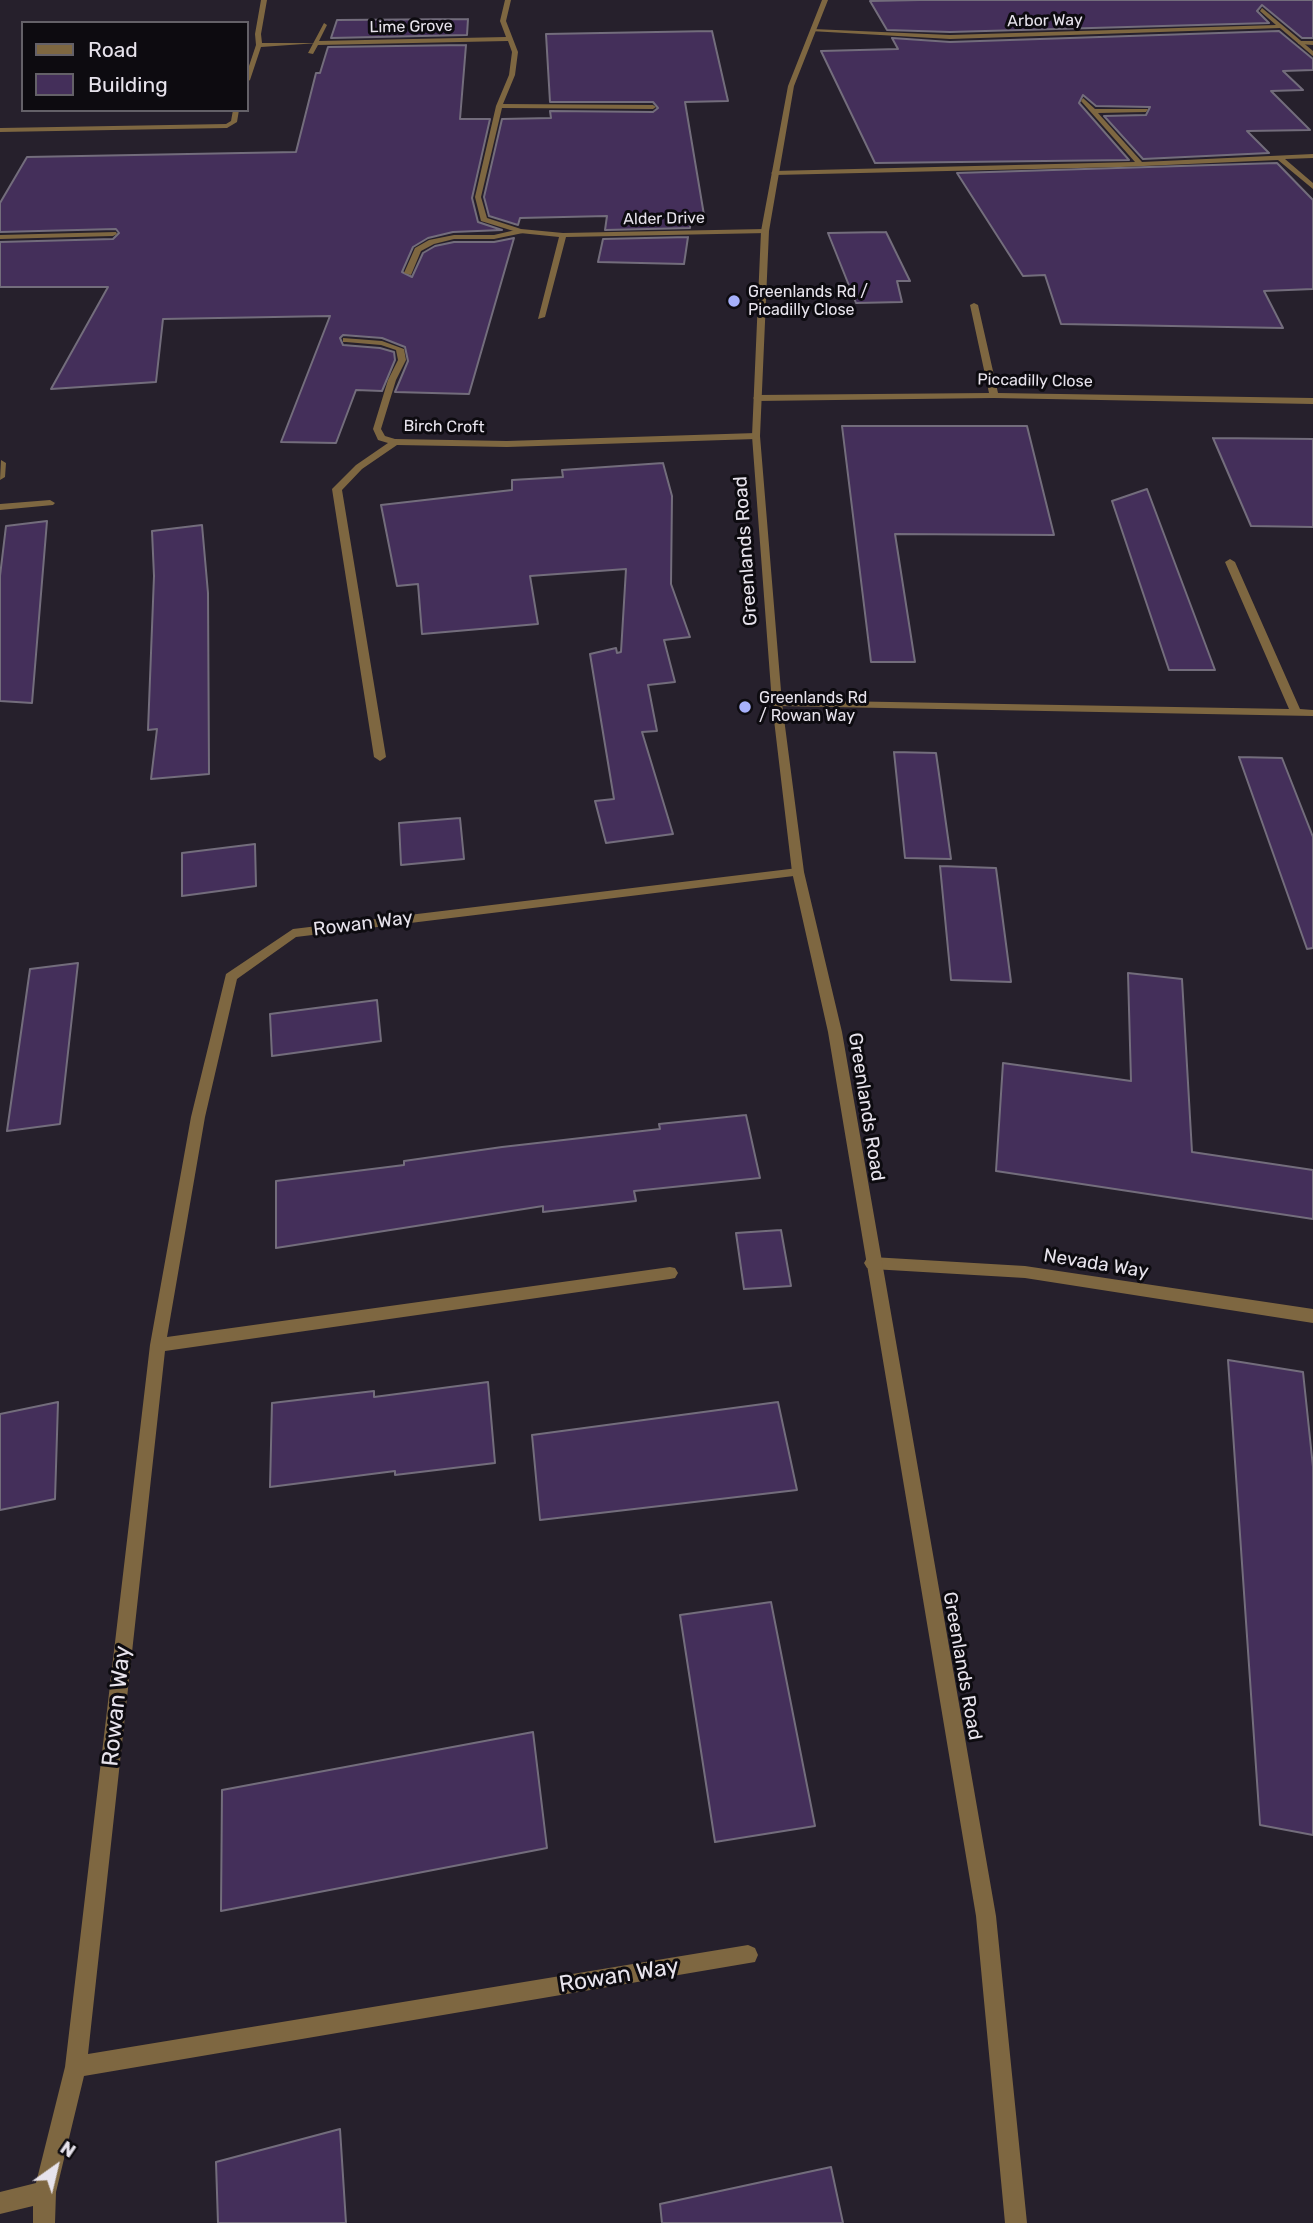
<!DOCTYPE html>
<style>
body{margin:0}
#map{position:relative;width:1313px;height:2223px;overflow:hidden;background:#26202c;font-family:Rubik,sans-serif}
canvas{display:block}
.legend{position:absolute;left:21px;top:21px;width:228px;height:91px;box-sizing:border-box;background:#0d0b10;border:2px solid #646168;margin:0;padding:9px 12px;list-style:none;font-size:21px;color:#e7e3ec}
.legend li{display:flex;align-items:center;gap:14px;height:35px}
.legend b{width:35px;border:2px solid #646168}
.north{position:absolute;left:21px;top:2132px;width:70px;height:70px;-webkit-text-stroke:5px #0d0b10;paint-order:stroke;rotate:34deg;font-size:19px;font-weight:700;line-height:28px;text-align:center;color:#e7e3ec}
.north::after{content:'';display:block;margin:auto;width:24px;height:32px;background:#e7e3ec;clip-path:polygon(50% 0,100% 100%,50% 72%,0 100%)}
</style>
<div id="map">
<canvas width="1313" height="2223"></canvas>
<ul class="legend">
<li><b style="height:9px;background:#7e6741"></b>Road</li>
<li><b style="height:19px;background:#442f5a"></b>Building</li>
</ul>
<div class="north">N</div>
</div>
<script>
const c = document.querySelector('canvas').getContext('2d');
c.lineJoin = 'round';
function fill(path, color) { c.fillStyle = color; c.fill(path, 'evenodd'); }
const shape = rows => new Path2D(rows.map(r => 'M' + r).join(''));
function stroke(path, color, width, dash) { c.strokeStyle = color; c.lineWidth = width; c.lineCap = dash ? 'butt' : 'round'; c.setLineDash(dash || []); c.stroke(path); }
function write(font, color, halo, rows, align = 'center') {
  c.font = font + ' Rubik,sans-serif'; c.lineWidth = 6; c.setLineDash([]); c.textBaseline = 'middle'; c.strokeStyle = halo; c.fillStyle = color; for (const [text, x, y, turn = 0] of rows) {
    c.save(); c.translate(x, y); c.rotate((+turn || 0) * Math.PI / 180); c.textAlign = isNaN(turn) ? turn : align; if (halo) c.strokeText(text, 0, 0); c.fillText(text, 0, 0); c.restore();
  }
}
const building = shape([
 [920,0,1313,0,1313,38,1302,38,1262,5,1257,11,1269,23,950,32,887,30,870,1,920,0],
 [468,19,467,35,331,38,337,20,468,19],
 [712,31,728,101,685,102,704,215,691,215,690,228,605,230,607,216,520,218,518,225,489,216,484,197,502,119,551,118,550,111,653,112,658,108,653,102,550,102,546,34,712,31],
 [1279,31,1313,59,1313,70,1283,71,1303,90,1271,91,1310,130,1247,131,1269,153,1143,159,1104,116,1146,115,1150,107,1096,106,1083,95,1079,103,1129,160,875,163,821,51,898,49,892,38,950,42,1279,31],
 [466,45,460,119,490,119,472,198,478,222,502,230,453,232,428,238,413,247,402,272,412,277,423,253,435,246,454,242,494,242,514,238,469,394,395,392,408,361,405,347,382,338,343,335,340,338,343,345,380,348,394,352,395,360,382,391,356,390,336,443,281,442,330,316,163,319,156,382,51,389,108,287,0,287,0,242,113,239,119,233,116,229,0,232,0,203,27,157,296,152,316,73,320,73,328,47,466,45],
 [1277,163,1313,200,1313,289,1264,291,1283,328,1061,324,1045,275,1023,276,957,173,1277,163],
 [886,232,910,281,897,281,902,302,856,303,828,233,886,232],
 [688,237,684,264,598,262,603,239,688,237],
 [842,426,1027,426,1054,535,895,534,915,662,871,662,842,426],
 [1213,438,1313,439,1313,527,1251,526,1213,438],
 [663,463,672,496,671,584,690,637,664,640,675,682,648,685,657,731,642,732,673,834,606,843,595,801,614,799,590,654,616,648,617,653,621,652,626,569,530,576,538,624,422,634,418,584,397,586,381,505,512,490,512,480,563,477,562,470,663,463],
 [1147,489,1215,670,1169,670,1112,501,1147,489],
 [47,521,32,703,0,701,0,576,6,526,47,521],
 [202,525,208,593,209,774,151,779,157,729,148,730,154,576,152,531,202,525],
 [894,752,936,753,951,859,905,858,894,752],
 [1239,757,1282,758,1313,837,1313,948,1307,949,1239,757],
 [460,818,464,859,401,865,399,823,460,818],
 [255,844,256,886,182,896,182,853,255,844],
 [940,866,996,868,1011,982,951,980,940,866],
 [78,963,60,1124,7,1131,30,969,78,963],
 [1128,973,1182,979,1192,1152,1313,1170,1313,1219,996,1171,1003,1063,1131,1081,1128,973],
 [377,1000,381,1041,272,1056,270,1014,377,1000],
 [746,1115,760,1178,634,1191,636,1201,543,1212,543,1206,276,1248,276,1181,404,1165,404,1161,502,1147,660,1129,659,1124,746,1115],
 [781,1230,791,1286,744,1289,736,1233,781,1230],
 [1228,1360,1303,1372,1313,1467,1313,1835,1260,1825,1228,1360],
 [488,1382,495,1463,395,1475,395,1471,270,1487,272,1403,374,1391,374,1397,488,1382],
 [58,1402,55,1499,0,1510,0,1414,58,1402],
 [778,1402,797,1490,540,1520,532,1435,778,1402],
 [771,1602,815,1826,715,1842,680,1615,771,1602],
 [533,1732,547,1848,221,1911,222,1790,533,1732],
 [340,2129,346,2223,218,2223,216,2162,340,2129],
 [831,2167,843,2223,662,2223,660,2204,831,2167]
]);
const service = shape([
 [261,0,267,0,261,34,262,43,318,43,261,47,250,80,247,82,247,72,256,45,255,34,261,0],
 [1300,41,1313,41,1313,45,1298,44,1300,41],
 [233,110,239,110,237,122,227,128,0,132,0,128,226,124,231,121,233,110],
 [520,229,523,233,494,239,454,239,434,244,421,251,411,275,404,273,415,248,429,240,454,235,494,235,520,229]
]);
const minor = shape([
 [505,0,511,0,506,21,518,52,515,75,503,104,653,105,656,107,653,109,502,108,481,197,487,218,521,229,563,233,765,229,768,233,566,237,545,317,538,319,559,237,520,233,481,221,475,197,496,106,509,75,512,52,508,41,318,45,313,54,308,53,324,23,327,25,319,41,506,37,500,21,505,0],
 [1262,8,1313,51,1313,56,1280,28,950,39,810,31,813,29,950,35,1276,25,1260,11,1262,8],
 [1083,98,1095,109,1148,109,1146,112,1098,113,1142,162,1313,154,1313,158,1285,159,1313,183,1313,189,1278,160,1121,167,774,175,771,173,774,171,1135,162,1081,101,1083,98],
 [116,232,117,234,113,236,0,239,0,235,116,232],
 [974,303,978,305,998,393,1313,398,1313,404,994,398,757,401,753,398,757,395,989,393,970,305,974,303],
 [343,338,382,341,404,349,406,360,396,380,381,429,385,436,395,439,507,441,756,433,760,436,756,439,507,447,397,445,362,469,342,490,386,757,380,761,374,757,332,489,356,465,388,443,378,440,373,429,388,380,398,360,396,350,381,345,346,342,343,342,343,338],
 [1,460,6,463,5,477,0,480,1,460],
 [50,500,55,503,53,505,0,510,0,504,50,500],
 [1230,559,1235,562,1300,709,1313,710,1313,716,777,706,772,703,777,700,1289,709,1225,562,1230,559],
 [798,868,804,872,802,875,296,937,237,979,205,1117,167,1337,670,1267,675,1268,678,1273,675,1278,670,1279,165,1351,88,2054,748,1945,755,1948,758,1955,755,1962,84,2076,56,2192,55,2223,33,2223,33,2206,0,2214,0,2192,36,2183,65,2067,150,1345,191,1117,226,974,293,929,798,868],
 [872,1257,1025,1266,1313,1309,1313,1323,1025,1278,872,1269,867,1268,864,1263,867,1258,872,1257]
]);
const tertiary = shape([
 [822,0,828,0,794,86,769,231,760,436,782,703,804,872,842,1032,996,1916,1027,2223,1005,2223,976,1916,828,1032,792,872,772,703,752,436,761,231,788,86,822,0]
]);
const markers = [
 [734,301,7,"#a7b1fc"],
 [745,707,7,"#a7b1fc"]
];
const farStreetnames = [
 ["Arbor Way",1045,21,-1],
 ["Lime Grove",411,27,-1],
 ["Alder Drive",664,219,-1],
 ["Piccadilly Close",1035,381,1],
 ["Birch Croft",444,427,1]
];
const farPoinames = [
 ["Greenlands Rd /",748,292],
 ["Picadilly Close",748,310],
 ["Greenlands Rd",759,698],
 ["/ Rowan Way",759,716]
];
const streetNames = [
 ["Greenlands Road",746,551,-94],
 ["Rowan Way",363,924,-7],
 ["Greenlands Road",866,1107,81],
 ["Nevada Way",1096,1264,9],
 ["Greenlands Road",962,1666,80]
];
const nearStreetnames = [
 ["Rowan Way",117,1706,-84],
 ["Rowan Way",619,1976,-9]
];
fill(building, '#442f5a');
stroke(building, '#736d7c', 2);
fill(service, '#7e6741');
fill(minor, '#7e6741');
fill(tertiary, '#7e6741');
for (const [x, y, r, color] of markers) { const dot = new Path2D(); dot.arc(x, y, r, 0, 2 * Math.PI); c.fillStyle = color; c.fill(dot); stroke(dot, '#0d0b10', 2.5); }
write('16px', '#e7e3ec', '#0d0b10', farStreetnames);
write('16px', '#e7e3ec', '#0d0b10', farPoinames, 'left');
write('19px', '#e7e3ec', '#0d0b10', streetNames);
write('23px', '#e7e3ec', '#0d0b10', nearStreetnames);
</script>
